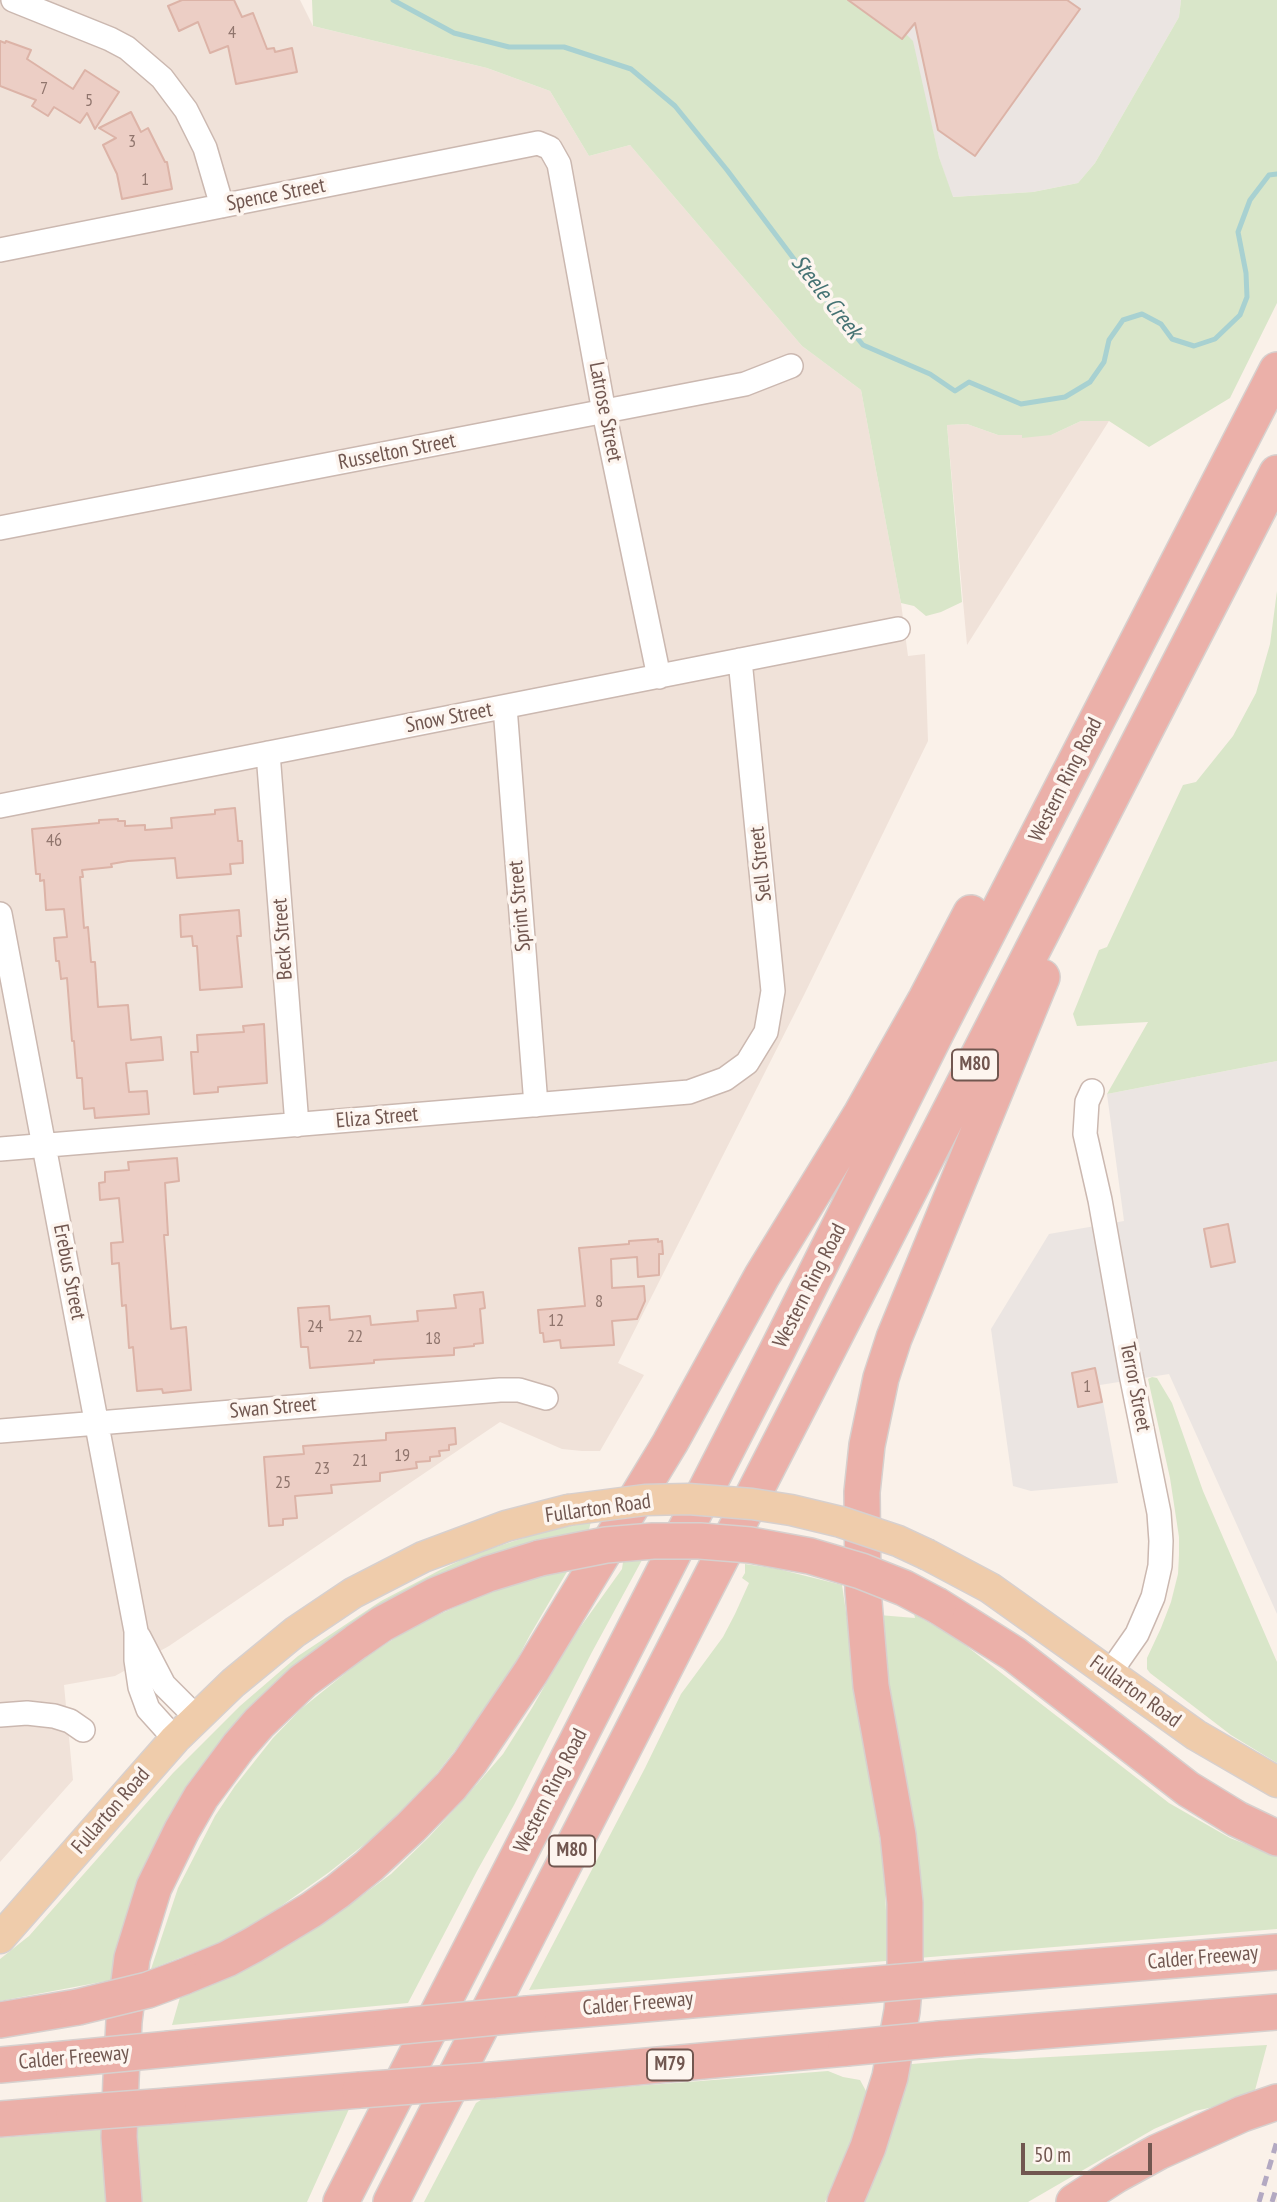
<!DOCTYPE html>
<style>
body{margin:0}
#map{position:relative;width:1277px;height:2202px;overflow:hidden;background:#faf1e9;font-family:"PT Sans Narrow",sans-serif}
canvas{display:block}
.scale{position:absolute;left:1021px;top:2143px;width:131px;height:32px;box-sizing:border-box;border:4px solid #715750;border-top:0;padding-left:9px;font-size:21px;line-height:24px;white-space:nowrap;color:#715750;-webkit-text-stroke:5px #fdf5ef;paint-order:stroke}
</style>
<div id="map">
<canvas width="1277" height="2202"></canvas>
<div class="scale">50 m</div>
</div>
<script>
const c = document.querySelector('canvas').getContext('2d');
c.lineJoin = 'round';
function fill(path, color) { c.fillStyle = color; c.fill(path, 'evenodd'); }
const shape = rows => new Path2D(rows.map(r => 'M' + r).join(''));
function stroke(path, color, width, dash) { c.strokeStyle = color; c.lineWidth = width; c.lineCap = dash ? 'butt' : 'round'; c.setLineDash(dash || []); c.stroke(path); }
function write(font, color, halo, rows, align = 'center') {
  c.font = font + ' "PT Sans Narrow",sans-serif'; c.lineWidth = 7; c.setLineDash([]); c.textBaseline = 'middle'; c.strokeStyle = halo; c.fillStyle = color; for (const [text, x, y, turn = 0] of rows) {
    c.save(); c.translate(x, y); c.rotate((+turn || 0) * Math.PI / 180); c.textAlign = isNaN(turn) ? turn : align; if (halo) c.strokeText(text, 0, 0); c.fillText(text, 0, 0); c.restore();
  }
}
const residential = shape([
 [0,0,300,0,313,26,487,68,550,91,589,156,630,145,802,346,861,390,901,603,908,656,925,654,928,741,804,995,618,1363,644,1375,600,1451,582,1451,562,1449,500,1422,169,1646,115,1676,64,1685,73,1780,0,1862],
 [1081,421,1109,421,967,645,947,425,967,424,998,435,1051,435]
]);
const industrial = shape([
 [848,0,1181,0,1179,17,1095,163,1078,183,1033,192,952,197,939,157,927,107,902,39],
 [1277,1061,1277,1614,1169,1374,1100,1385,1118,1483,1031,1491,1013,1486,991,1329,1049,1234,1124,1221,1107,1094]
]);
const green = shape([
 [312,0,848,0,902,39,906,34,913,41,939,157,953,197,1033,192,1078,183,1095,163,1179,17,1181,0,1277,0,1277,303,1230,398,1149,447,1109,421,1081,421,1051,435,1022,438,1022,435,998,435,967,424,947,425,962,602,941,612,926,616,914,606,901,603,861,390,802,346,630,145,589,156,550,91,487,68,313,26],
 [1277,591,1277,1061,1107,1094,1148,1022,1077,1026,1073,1014,1099,950,1107,947,1183,785,1196,782,1233,736,1256,693,1270,644],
 [1152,1377,1157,1378,1172,1403,1203,1491,1277,1662,1277,1763,1231,1735,1150,1673,1147,1669,1147,1658,1161,1628,1171,1602,1178,1574,1179,1555,1179,1537,1170,1478,1148,1379],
 [591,1521,588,1534,266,1698,117,1979,0,2001,0,1959,29,1936,173,1773,240,1706,298,1656,381,1601,442,1569,474,1554,533,1535],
 [642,1560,592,1652,514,1805,477,1871,408,2003,172,2025,181,1994,228,1975,296,1940,348,1906,391,1874,429,1837,464,1799,503,1754,532,1708,569,1643,622,1569,623,1562],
 [745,1564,778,1569,842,1585,884,1869,886,1911,886,1961,529,1990,645,1768,681,1694,723,1637,735,1614,749,1583,742,1578,745,1573],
 [568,1570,530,1635,499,1694,434,1777,409,1803,375,1836,328,1873,264,1918,226,1940,151,1969,178,1888,215,1816,235,1786,273,1738,301,1709,363,1659,412,1627,495,1589],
 [914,1614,956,1638,1169,1803,1230,1838,1277,1856,1277,1929,918,1958,879,1615,915,1618],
 [1267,2045,1254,2094,1236,2102,1195,2111,1154,2129,1028,2202,858,2202,901,2065,980,2058,1014,2059],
 [828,2071,843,2077,860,2080,866,2091,866,2097,850,2148,825,2202,424,2202,476,2103,484,2098],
 [349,2109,307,2202,141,2202,133,2127],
 [103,2129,110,2202,0,2202,0,2138]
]);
const stream = shape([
 [393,0,454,33,509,47,564,47,631,69,675,106,727,170,809,279,863,345,930,374,955,391,969,382,1021,404,1065,397,1090,382,1104,362,1109,340,1123,320,1142,314,1161,324,1172,339,1194,346,1215,339,1240,315,1247,297,1246,273,1238,232,1250,200,1269,175,1277,174]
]);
const building = shape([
 [182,0,234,0,242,17,253,13,267,49,274,48,275,52,292,48,297,72,236,84,228,46,210,53,198,22,179,31,168,6,182,0],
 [848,0,1067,0,1080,9,975,156,938,130,915,23,902,39,848,0],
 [0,41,5,43,6,41,31,50,27,59,73,89,85,70,119,92,95,129,87,113,80,123,54,107,48,116,32,106,36,100,0,86,0,41],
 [131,112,141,132,148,128,165,162,167,162,172,189,122,199,117,174,103,145,116,138,99,128,131,112],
 [235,808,238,841,242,841,243,863,230,864,231,874,177,878,175,858,128,861,111,864,112,867,82,870,83,877,80,877,84,928,88,927,91,962,95,962,98,1007,128,1005,131,1040,161,1037,163,1060,126,1063,129,1092,147,1091,149,1114,95,1118,94,1108,84,1109,82,1078,77,1078,74,1041,72,1041,67,978,61,979,59,961,56,961,54,938,67,937,64,909,46,910,44,880,40,881,40,874,36,874,32,829,99,823,99,820,118,819,118,821,125,821,125,826,145,825,145,830,172,828,171,818,215,814,215,810,235,808],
 [239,910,241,936,237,936,242,987,200,990,197,946,193,946,192,936,181,937,180,915,239,910],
 [264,1024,267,1083,218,1087,218,1092,194,1094,191,1052,198,1052,197,1035,244,1032,243,1026,264,1024],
 [177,1158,179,1181,165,1183,168,1235,164,1235,171,1329,186,1327,191,1390,163,1393,162,1389,137,1391,133,1347,129,1348,126,1305,122,1306,119,1263,112,1264,111,1243,123,1242,119,1198,100,1200,99,1183,105,1182,105,1172,129,1170,128,1162,177,1158],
 [1228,1224,1235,1262,1211,1267,1204,1229,1228,1224],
 [658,1239,658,1242,662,1241,663,1254,659,1254,659,1275,638,1277,637,1257,611,1259,612,1288,644,1286,645,1301,637,1319,612,1321,614,1345,561,1348,560,1340,544,1342,543,1333,540,1333,538,1310,585,1306,579,1248,629,1244,629,1241,658,1239],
 [483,1292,485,1308,480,1309,483,1343,474,1344,474,1346,454,1348,454,1355,374,1360,374,1363,310,1368,308,1347,301,1347,298,1308,329,1306,330,1320,370,1316,371,1325,418,1321,417,1311,456,1308,454,1295,483,1292],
 [1095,1368,1102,1402,1078,1407,1072,1373,1095,1368],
 [455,1428,456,1444,449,1445,449,1450,439,1451,440,1456,430,1457,430,1461,416,1462,417,1468,380,1473,380,1481,331,1485,332,1493,295,1496,297,1518,283,1519,283,1525,269,1526,264,1457,304,1454,303,1446,386,1440,386,1433,455,1428]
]);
const minor = shape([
 [13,0,110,39,127,48,162,78,186,110,205,148,222,206],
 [0,250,538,143,550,148,559,164,604,412,659,677],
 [0,528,745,384,791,366],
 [505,707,536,1105],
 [268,753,297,1125],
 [0,806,898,629],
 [0,914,136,1631,136,1660,140,1687,148,1709,175,1739],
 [1092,1091,1087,1102,1085,1134,1100,1200,1131,1374,1159,1513,1161,1541,1160,1566,1153,1597,1137,1634,1109,1674],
 [0,1149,689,1092,725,1079,747,1063,766,1032,773,991,740,660],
 [0,1431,500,1390,519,1390,546,1398],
 [139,1637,164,1685,196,1717],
 [0,1715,27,1713,54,1716,70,1721,83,1730]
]);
const major = shape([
 [928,1555,990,1588,1196,1735,1277,1782],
 [0,1938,175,1739,233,1683,295,1632,353,1593,423,1557,506,1526,568,1510]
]);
const highway = shape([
 [938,1606,1014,1654,1188,1789,1237,1819,1277,1838],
 [183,1977,227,1959,253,1945,311,1910,338,1891,369,1866,411,1827,451,1786,470,1762,531,1672,670,1443,762,1276,860,1116,926,999,971,913],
 [948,1978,1277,1952],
 [528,2014,855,1986],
 [0,2020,78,2007],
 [940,2039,1277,2012],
 [170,2049,392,2027],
 [0,2065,75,2058],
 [493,2080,846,2048],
 [168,2106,360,2090],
 [0,2119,74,2113],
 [124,2202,119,2137,121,2079,124,2021,132,1958,154,1887,182,1830,201,1797,239,1746,259,1723,303,1681,356,1642,382,1624,436,1595,488,1574,540,1558],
 [341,2202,777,1351,936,1033,1277,370],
 [391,2202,1277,473],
 [845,2202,868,2147,890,2077,902,2011,905,1977,905,1903,898,1835,871,1686,863,1590,862,1492,867,1445,881,1378,894,1338,1042,977],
 [1074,2202,1116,2175,1158,2152,1242,2114,1277,2102]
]);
const rail = shape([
 [1259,2202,1277,2141],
 [1272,2202,1277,2186]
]);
const majorBridge = shape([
 [568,1510,645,1500,688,1499,752,1504,791,1510,841,1522,898,1541,928,1555]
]);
const highwayBridge = shape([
 [540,1558,606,1545,653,1541,700,1541,750,1545,810,1556,861,1571,904,1588,938,1606],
 [855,1986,948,1978],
 [78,2007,148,1990,183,1977],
 [392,2027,528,2014],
 [846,2048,940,2039],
 [75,2058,170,2049],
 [360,2090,493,2080],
 [74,2113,168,2106]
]);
const numberNames = [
 ["4",232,33],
 ["7",44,89],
 ["5",89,101],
 ["3",132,142],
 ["1",145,180],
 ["46",54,841],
 ["8",599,1302],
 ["12",556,1321],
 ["24",315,1327],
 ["22",355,1337],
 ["18",433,1339],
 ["1",1087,1387],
 ["19",402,1456],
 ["21",360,1461],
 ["23",322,1469],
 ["25",283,1483]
];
const shields = [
 [975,1065,46],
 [572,1851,46],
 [670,2065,46]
];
const shieldNames = [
 ["M80",975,1065],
 ["M80",572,1851],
 ["M79",670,2065]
];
const streetNames = [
 ["Spence Street",276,195,-11],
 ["Latrose Street",605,412,79],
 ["Russelton Street",397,452,-11],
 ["Snow Street",449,718,-11],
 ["Western Ring Road",1066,780,-63],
 ["Sell Street",761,864,-96],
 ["Sprint Street",520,906,-95],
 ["Beck Street",283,939,-94],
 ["Eliza Street",377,1118,-5],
 ["Erebus Street",69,1272,79],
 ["Western Ring Road",810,1286,-63],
 ["Terror Street",1135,1387,79],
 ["Swan Street",273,1408,-5],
 ["Fullarton Road",598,1509,-8],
 ["Fullarton Road",1135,1692,36],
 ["Western Ring Road",551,1791,-63],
 ["Fullarton Road",111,1811,-49],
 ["Calder Freeway",1203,1958,-5],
 ["Calder Freeway",638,2004,-5],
 ["Calder Freeway",74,2058,-5]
];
const waterNames = [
 ["Steele Creek",826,297,52]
];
fill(residential, '#f0e2d9');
fill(industrial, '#ebe5e2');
fill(green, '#d9e6c9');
stroke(stream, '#a8d1d1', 5);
fill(building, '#eccec5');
stroke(building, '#dcb3a7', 2);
stroke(minor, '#cbb8b0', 26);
stroke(major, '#d7d0ce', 33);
stroke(highway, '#d7d0ce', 38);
stroke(minor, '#fff', 23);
stroke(major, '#efccab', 30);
stroke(highway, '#ebb0a9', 35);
stroke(rail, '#b3a9c2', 5, [10, 7]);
stroke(majorBridge, '#d7d0ce', 33, []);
stroke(highwayBridge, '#d7d0ce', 38, []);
stroke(majorBridge, '#efccab', 30);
stroke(highwayBridge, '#ebb0a9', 35);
write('18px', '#90756d', null, numberNames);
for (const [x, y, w] of shields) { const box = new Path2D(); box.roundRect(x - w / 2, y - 15.5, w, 31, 5); c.fillStyle = '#fdf5ef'; c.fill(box); stroke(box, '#715750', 2); }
write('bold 19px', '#715750', null, shieldNames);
write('21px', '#715750', '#fdf5ef', streetNames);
write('italic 23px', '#467374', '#fdf5ef', waterNames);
</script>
